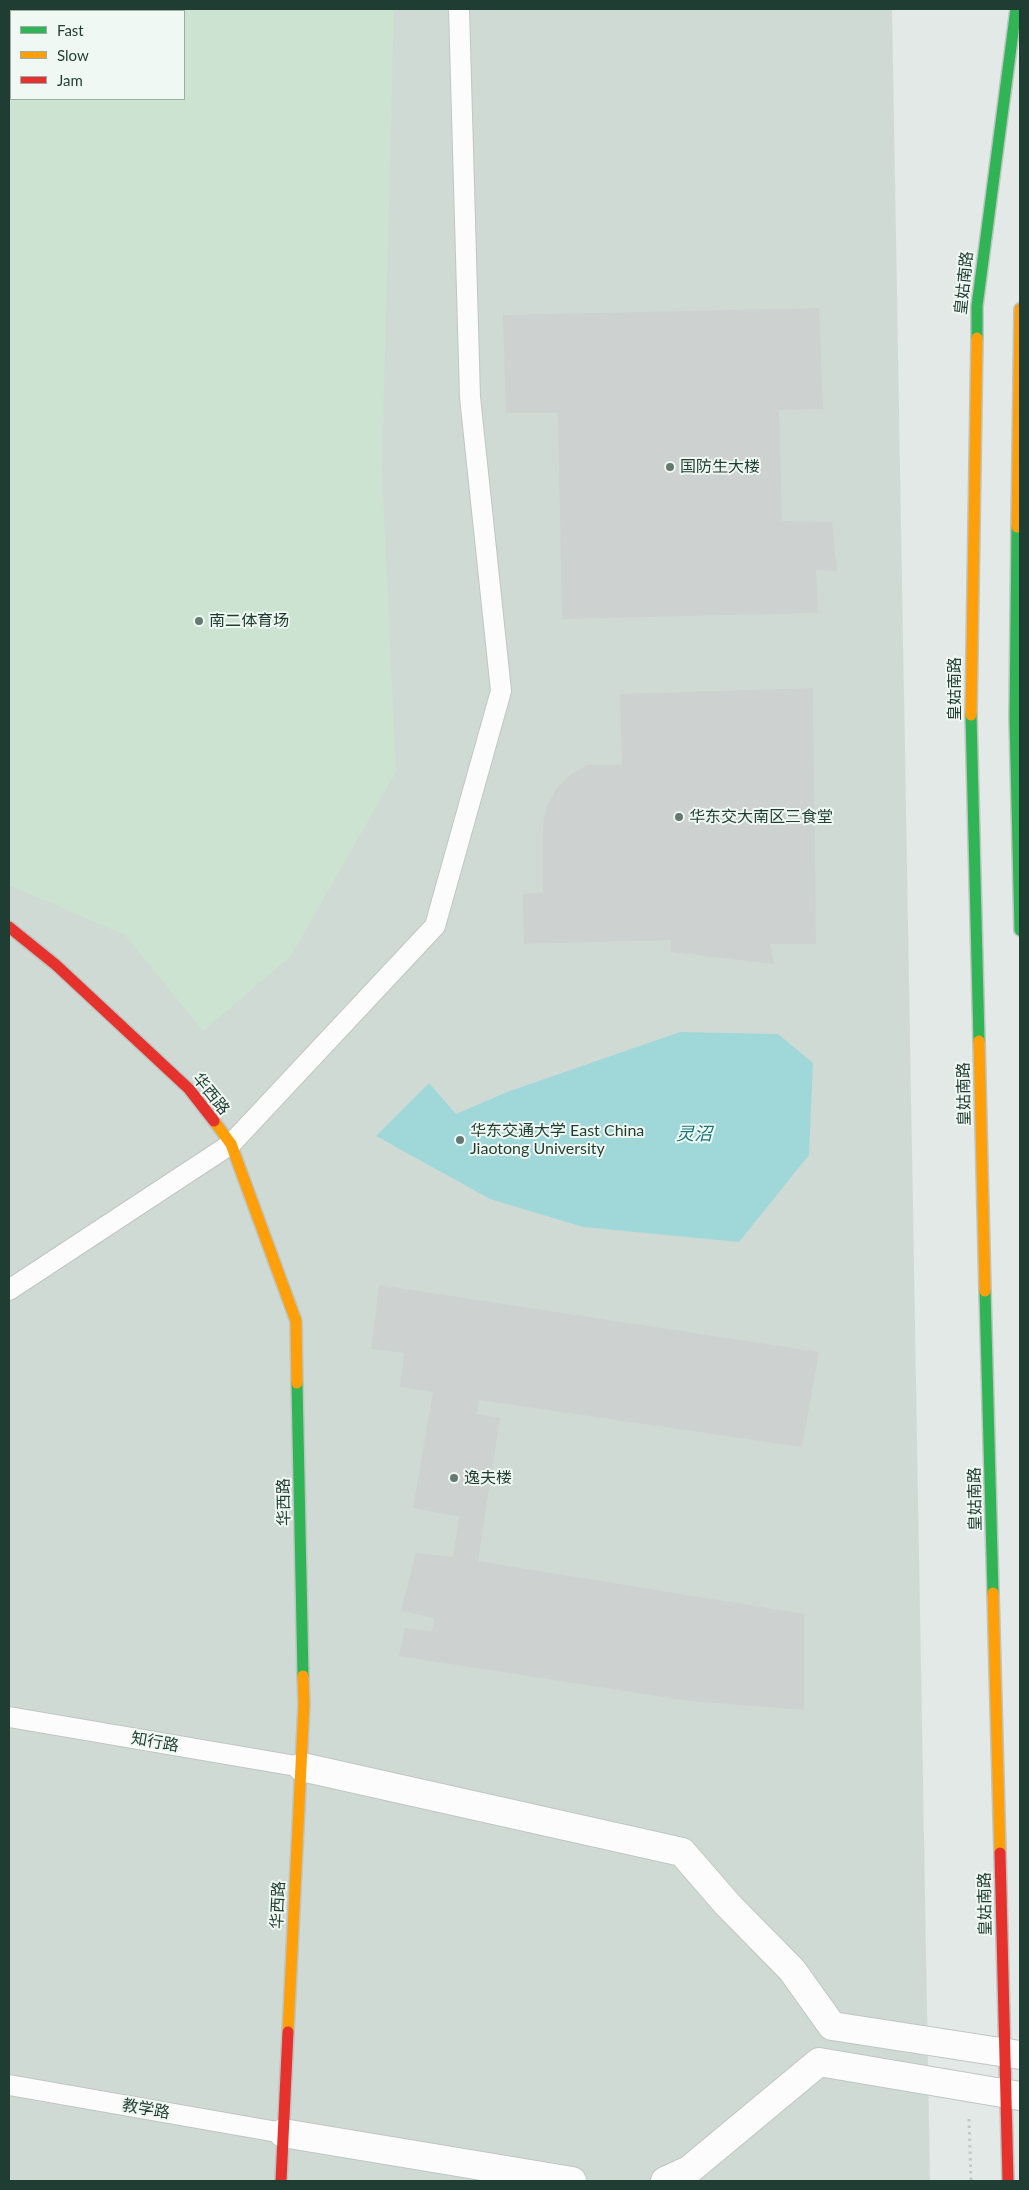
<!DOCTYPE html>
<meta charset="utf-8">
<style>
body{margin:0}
#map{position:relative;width:1029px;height:2190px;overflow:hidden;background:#e3e9e6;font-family:Lato,sans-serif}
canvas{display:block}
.frame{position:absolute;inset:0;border:10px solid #1f3d32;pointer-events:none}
.legend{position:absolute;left:10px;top:10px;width:175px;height:90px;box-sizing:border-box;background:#f0f8f3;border:1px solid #9cada6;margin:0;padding:6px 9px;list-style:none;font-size:15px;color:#1f3d32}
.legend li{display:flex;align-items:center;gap:10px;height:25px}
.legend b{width:25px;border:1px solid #9cada6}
</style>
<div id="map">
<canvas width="1029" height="2190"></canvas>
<div class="frame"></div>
<ul class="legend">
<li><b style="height:6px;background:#30b455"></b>Fast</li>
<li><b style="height:6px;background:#ff9f0a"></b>Slow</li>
<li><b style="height:6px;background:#e5322d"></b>Jam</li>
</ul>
</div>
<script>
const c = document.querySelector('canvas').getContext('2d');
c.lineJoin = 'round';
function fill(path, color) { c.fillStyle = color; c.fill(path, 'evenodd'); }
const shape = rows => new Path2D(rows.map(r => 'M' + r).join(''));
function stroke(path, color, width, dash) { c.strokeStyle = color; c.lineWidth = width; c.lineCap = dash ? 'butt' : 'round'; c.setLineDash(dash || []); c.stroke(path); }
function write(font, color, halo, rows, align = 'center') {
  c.font = font + ' Lato,"Noto Sans SC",sans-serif'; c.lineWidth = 4; c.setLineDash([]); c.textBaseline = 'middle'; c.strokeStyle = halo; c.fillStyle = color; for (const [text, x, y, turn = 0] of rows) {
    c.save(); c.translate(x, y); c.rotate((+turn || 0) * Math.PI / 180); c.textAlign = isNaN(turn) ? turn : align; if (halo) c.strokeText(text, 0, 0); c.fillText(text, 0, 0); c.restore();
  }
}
const built = shape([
 [9,9,892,9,930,2181,9,2181],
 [11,11,184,11,184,99,11,99]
]);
const green = shape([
 [9,9,394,9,382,469,396,772,291,956,203,1031,125,935,9,885],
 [11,11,184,11,184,99,11,99]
]);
const water = shape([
 [680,1032,778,1034,813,1063,809,1155,739,1242,583,1227,490,1199,376,1136,429,1083,456,1114,507,1092]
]);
const building = shape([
 [819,308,823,409,779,410,782,521,832,522,837,571,816,570,818,613,562,619,558,413,506,413,503,315],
 [813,688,816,944,770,944,774,964,671,952,671,940,524,944,523,894,543,892,543,826,546,808,557,788,570,775,587,765,622,765,620,694],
 [379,1285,819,1352,802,1447,479,1400,477,1414,500,1418,478,1561,804,1614,804,1710,689,1701,399,1656,405,1628,432,1631,434,1618,401,1611,416,1553,453,1557,459,1517,413,1508,433,1392,400,1387,404,1353,371,1349]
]);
const path = shape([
 [969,2119,971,2181]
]);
const lane = shape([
 [9,1290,231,1144,435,926,501,691,470,397,459,9],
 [9,1717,302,1767],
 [9,2085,283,2133]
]);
const street = shape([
 [302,1767,682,1852,728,1905,792,1970,832,2026,1020,2055],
 [283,2133,572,2181],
 [665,2181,689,2170,819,2062,1020,2096]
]);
const fast = shape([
 [977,338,977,306,1016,9],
 [1017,527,1015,718,1020,930],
 [971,715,979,1041],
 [985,1291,993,1593],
 [297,1383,303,1676]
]);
const slow = shape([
 [1017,527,1020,309],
 [971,715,977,338],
 [979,1041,985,1291],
 [214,1121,231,1144,296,1321,297,1383],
 [993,1593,1000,1853],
 [288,2032,304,1704,303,1676]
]);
const jam = shape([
 [9,927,56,965,189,1089,214,1121],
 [1000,1853,1008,2181],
 [281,2181,288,2032]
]);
const markers = [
 [670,467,5,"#647971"],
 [199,621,5,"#647971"],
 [679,817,5,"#647971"],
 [460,1140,5,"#647971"],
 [454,1478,5,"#647971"]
];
const streetNames = [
 ["皇姑南路",964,283,-84],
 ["皇姑南路",955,689,-90],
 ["华西路",211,1094,51],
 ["皇姑南路",964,1094,-91],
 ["皇姑南路",975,1499,-91],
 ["华西路",284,1502,-91],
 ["知行路",155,1742,10],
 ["皇姑南路",985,1904,-91],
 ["华西路",278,1905,-87],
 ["教学路",146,2109,10]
];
const poiNames = [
 ["国防生大楼",680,467],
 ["南二体育场",209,621],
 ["华东交大南区三食堂",689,817],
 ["华东交通大学 East China",470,1131],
 ["Jiaotong University",470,1149],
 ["逸夫楼",464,1478]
];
const waterNames = [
 ["灵沼",694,1134]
];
fill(built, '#d0dad5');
fill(green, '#cbe3d0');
fill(water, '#a0d8d9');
fill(building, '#cdd2d0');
stroke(lane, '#c0c6c3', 22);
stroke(street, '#c0c6c3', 30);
stroke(fast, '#bcc5c1', 14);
stroke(slow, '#bcc5c1', 14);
stroke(jam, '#bcc5c1', 14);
stroke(path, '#c0c9c4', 3, [2.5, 4]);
stroke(lane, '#fbfcfb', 20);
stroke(street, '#fbfcfb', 28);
stroke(fast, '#30b455', 11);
stroke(slow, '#ff9f0a', 11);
stroke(jam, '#e5322d', 11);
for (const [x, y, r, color] of markers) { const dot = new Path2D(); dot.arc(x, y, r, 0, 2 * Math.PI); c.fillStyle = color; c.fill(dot); stroke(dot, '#f0f8f3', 2); }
write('16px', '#1f3d32', '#f0f8f3', streetNames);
write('16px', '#1f3d32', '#f0f8f3', poiNames, 'left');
write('italic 18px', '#16757c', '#f0f8f3', waterNames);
</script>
